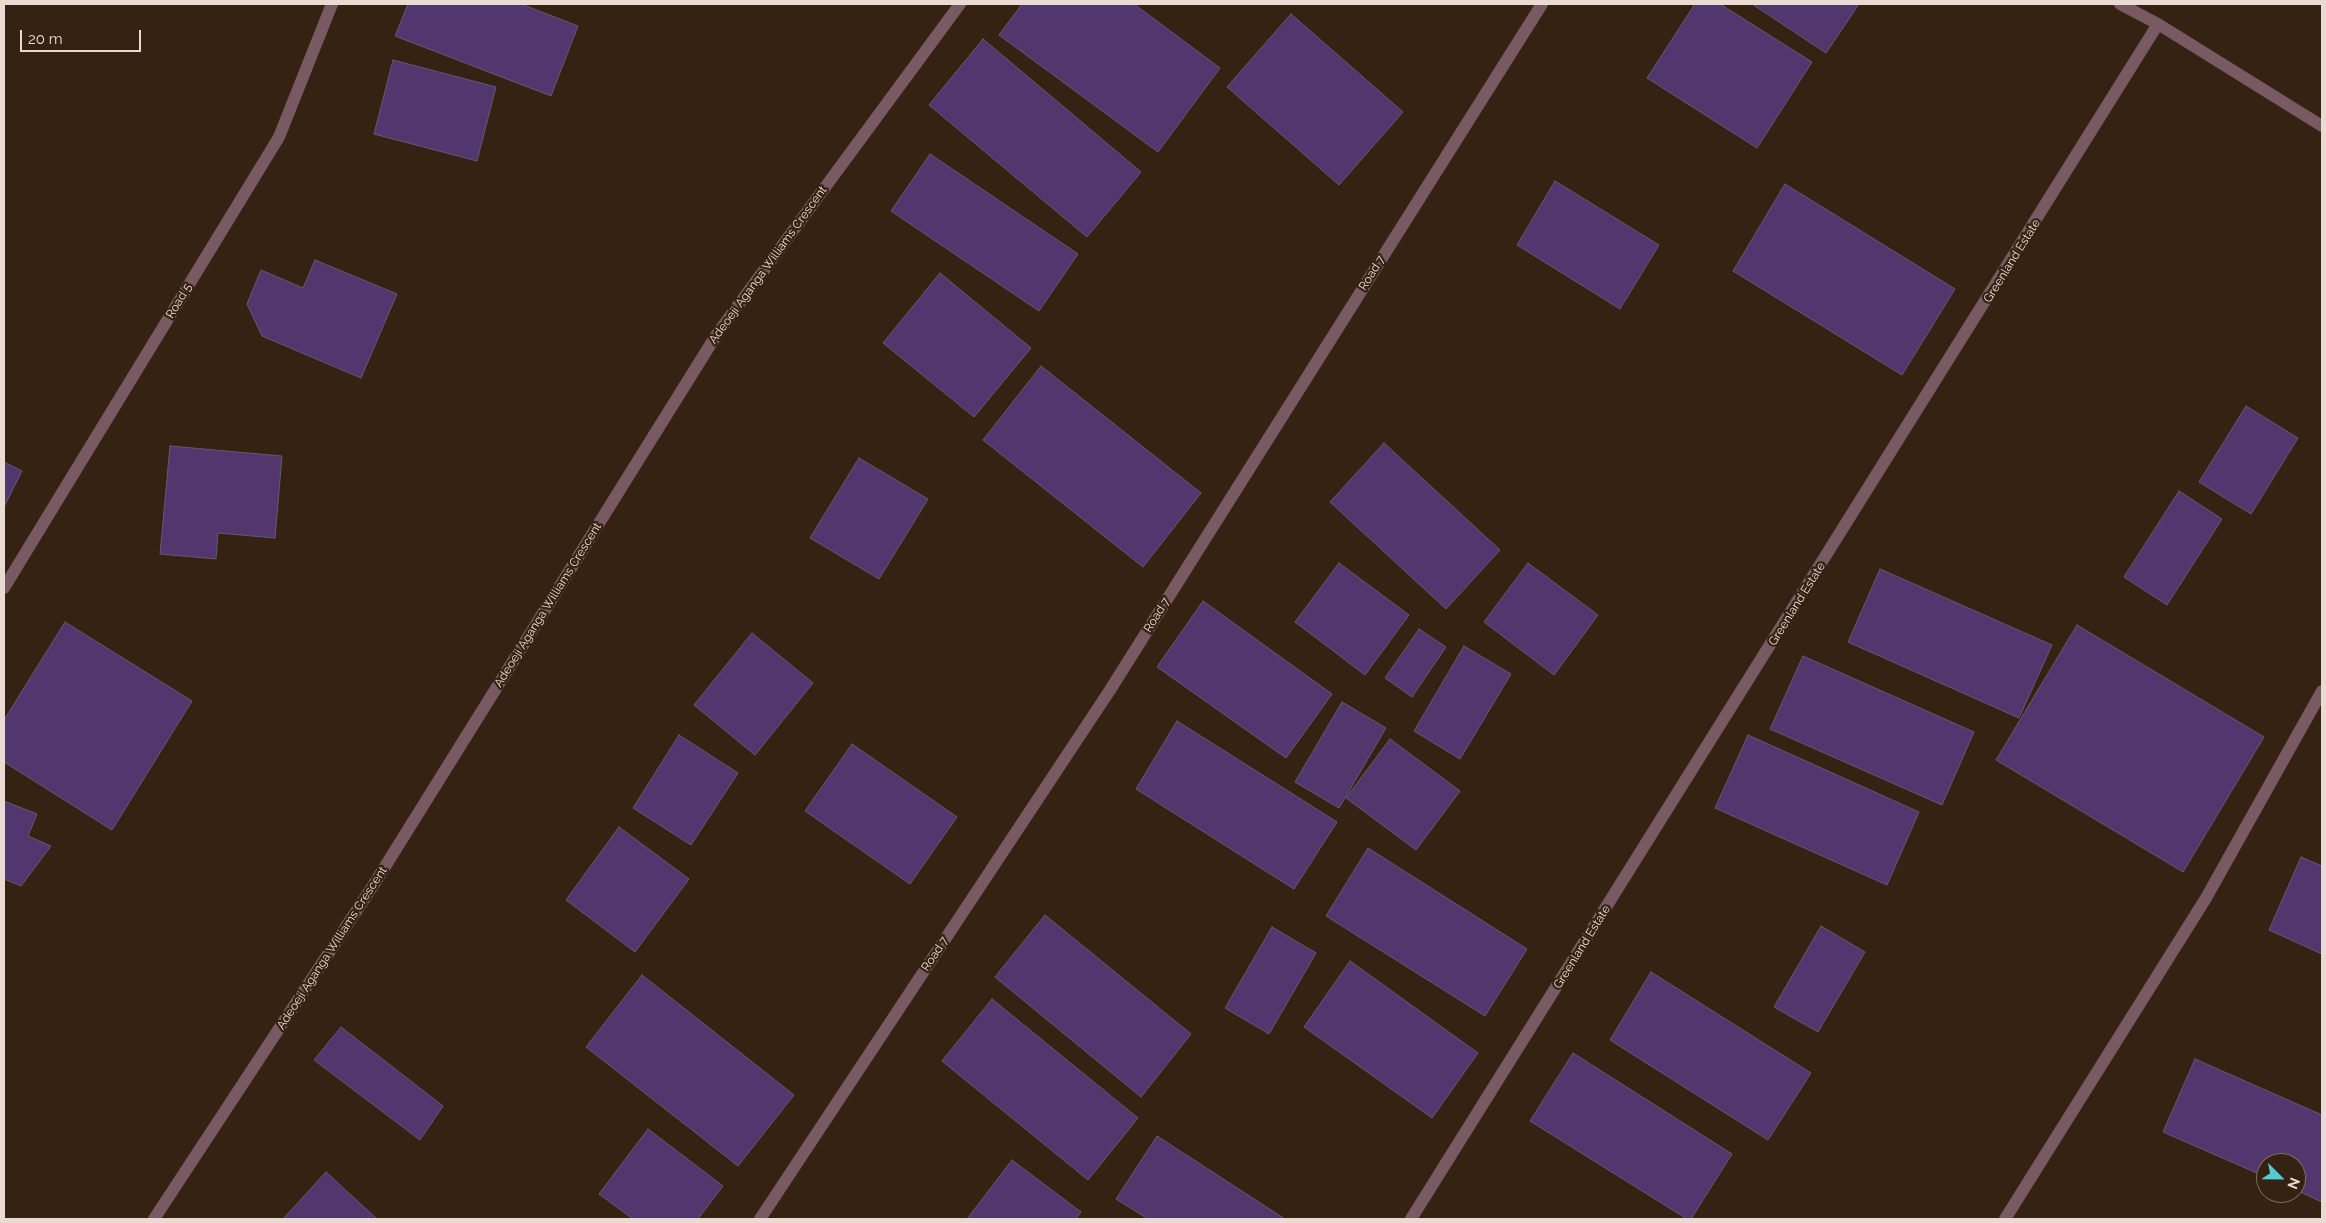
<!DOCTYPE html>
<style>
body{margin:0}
#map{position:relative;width:2326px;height:1223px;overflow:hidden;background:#362213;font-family:Raleway,sans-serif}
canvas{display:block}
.frame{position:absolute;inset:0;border:5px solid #e9dbd2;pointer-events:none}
.north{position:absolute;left:2256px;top:1153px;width:50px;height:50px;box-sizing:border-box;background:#362213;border:1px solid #7e6c5f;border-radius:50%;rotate:113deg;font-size:14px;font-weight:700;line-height:20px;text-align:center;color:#e9dbd2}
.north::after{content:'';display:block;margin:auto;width:18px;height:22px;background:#51ccd2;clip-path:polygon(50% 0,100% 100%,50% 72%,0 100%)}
.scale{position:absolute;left:20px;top:30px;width:121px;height:22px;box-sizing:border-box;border:2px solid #e9dbd2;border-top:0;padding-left:6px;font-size:15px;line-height:18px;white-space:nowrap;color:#e9dbd2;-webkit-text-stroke:4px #362213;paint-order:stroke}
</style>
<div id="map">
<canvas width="2326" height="1223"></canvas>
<div class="frame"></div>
<div class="north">N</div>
<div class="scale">20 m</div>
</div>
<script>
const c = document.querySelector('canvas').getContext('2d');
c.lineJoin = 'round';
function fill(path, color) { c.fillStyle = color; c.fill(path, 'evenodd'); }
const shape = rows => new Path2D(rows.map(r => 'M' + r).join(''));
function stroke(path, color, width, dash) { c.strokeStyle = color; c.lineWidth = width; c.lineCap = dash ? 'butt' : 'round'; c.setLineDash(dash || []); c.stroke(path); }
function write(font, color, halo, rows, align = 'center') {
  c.font = font + ' Raleway,sans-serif'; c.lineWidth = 4.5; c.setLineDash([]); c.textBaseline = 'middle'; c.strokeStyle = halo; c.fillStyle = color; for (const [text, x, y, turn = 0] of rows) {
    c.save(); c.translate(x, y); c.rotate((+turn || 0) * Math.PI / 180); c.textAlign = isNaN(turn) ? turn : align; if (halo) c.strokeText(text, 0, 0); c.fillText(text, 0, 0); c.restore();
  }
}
const building = shape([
 [408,4,521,4,578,26,551,96,395,36,408,4],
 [1022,4,1134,4,1220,68,1158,152,999,35,1022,4],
 [1695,4,1720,4,1812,62,1757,148,1647,78,1695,4],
 [1752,4,1859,4,1826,53,1752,4],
 [1291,14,1403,112,1339,185,1227,87,1291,14],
 [983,39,1141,172,1087,237,929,105,983,39],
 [393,60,496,87,477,161,374,134,393,60],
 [930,154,1078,254,1039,311,891,211,930,154],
 [1555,181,1659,245,1620,309,1517,245,1555,181],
 [1785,184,1955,289,1902,375,1733,271,1785,184],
 [315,260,397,294,361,378,262,336,247,304,261,270,303,288,315,260],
 [940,273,1031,348,974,417,883,343,940,273],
 [1041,366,1201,493,1143,567,983,440,1041,366],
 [2246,406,2298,438,2251,514,2199,482,2246,406],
 [1384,443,1500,550,1446,609,1330,502,1384,443],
 [170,446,282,456,275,538,218,533,216,559,160,554,170,446],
 [859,458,928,499,879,579,810,538,859,458],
 [4,462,22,471,4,507,4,462],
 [2179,491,2222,519,2167,605,2124,577,2179,491],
 [1339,563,1409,615,1365,675,1295,622,1339,563],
 [1528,563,1598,615,1554,675,1484,622,1528,563],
 [1880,569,2052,645,2019,718,1848,642,1880,569],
 [1203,601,1332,694,1286,758,1157,667,1203,601],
 [65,622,192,701,112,830,4,762,4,720,65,622],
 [2077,625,2264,737,2183,872,1996,760,2077,625],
 [1419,629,1446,647,1412,697,1385,678,1419,629],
 [752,633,813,683,755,755,694,705,752,633],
 [1464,646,1511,674,1460,759,1414,731,1464,646],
 [1803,656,1974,732,1942,805,1770,729,1803,656],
 [1342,702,1386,728,1339,808,1295,782,1342,702],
 [1177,721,1337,822,1294,889,1136,789,1177,721],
 [679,735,738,773,691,845,633,808,679,735],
 [1748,735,1919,812,1887,885,1715,808,1748,735],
 [1390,739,1460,791,1416,850,1346,798,1390,739],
 [852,744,957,817,910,884,805,811,852,744],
 [4,801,37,814,28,836,51,846,21,886,4,879,4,801],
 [619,827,689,879,635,952,566,900,619,827],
 [1368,848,1527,949,1485,1016,1326,916,1368,848],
 [2301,857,2322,866,2322,954,2269,930,2301,857],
 [1045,915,1191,1034,1141,1097,995,977,1045,915],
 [1821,926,1865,952,1818,1032,1774,1007,1821,926],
 [1272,927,1316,953,1269,1034,1225,1008,1272,927],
 [1350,961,1478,1053,1432,1118,1304,1027,1350,961],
 [1651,972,1811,1073,1768,1140,1610,1040,1651,972],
 [642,975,794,1095,738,1166,586,1047,642,975],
 [992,999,1138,1118,1088,1180,942,1061,992,999],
 [341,1027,443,1106,420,1140,314,1060,341,1027],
 [1573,1053,1732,1154,1691,1219,1687,1219,1530,1121,1573,1053],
 [2195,1059,2322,1115,2322,1202,2296,1190,2296,1163,2266,1163,2266,1177,2163,1132,2195,1059],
 [648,1129,723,1186,698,1219,633,1219,599,1194,648,1129],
 [1157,1136,1285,1219,1148,1219,1116,1199,1157,1136],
 [1012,1160,1081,1212,1076,1219,967,1219,1012,1160],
 [326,1172,377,1219,283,1219,326,1172]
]);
const street = shape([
 [2158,24,2322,126],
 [4,588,279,137,332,4],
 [154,1219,376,881,717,334,960,4],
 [760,1219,1110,690,1542,4],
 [1411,1219,2158,24,2120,4],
 [2005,1219,2206,898,2322,691]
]);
const streetNames = [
 ["Greenland Estate",2012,261,-58],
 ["Adeoeji Aganga Williams Crescent",768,265,-54],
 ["Road 7",1372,273,-58],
 ["Road 5",179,301,-59],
 ["Greenland Estate",1797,604,-58],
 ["Adeoeji Aganga Williams Crescent",548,605,-58],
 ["Road 7",1157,615,-58],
 ["Greenland Estate",1582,947,-58],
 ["Adeoeji Aganga Williams Crescent",332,948,-57],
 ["Road 7",935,954,-57]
];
fill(building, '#51376d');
stroke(building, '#645971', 1);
stroke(street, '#795a63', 12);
write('12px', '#e9dbd2', '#362213', streetNames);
</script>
